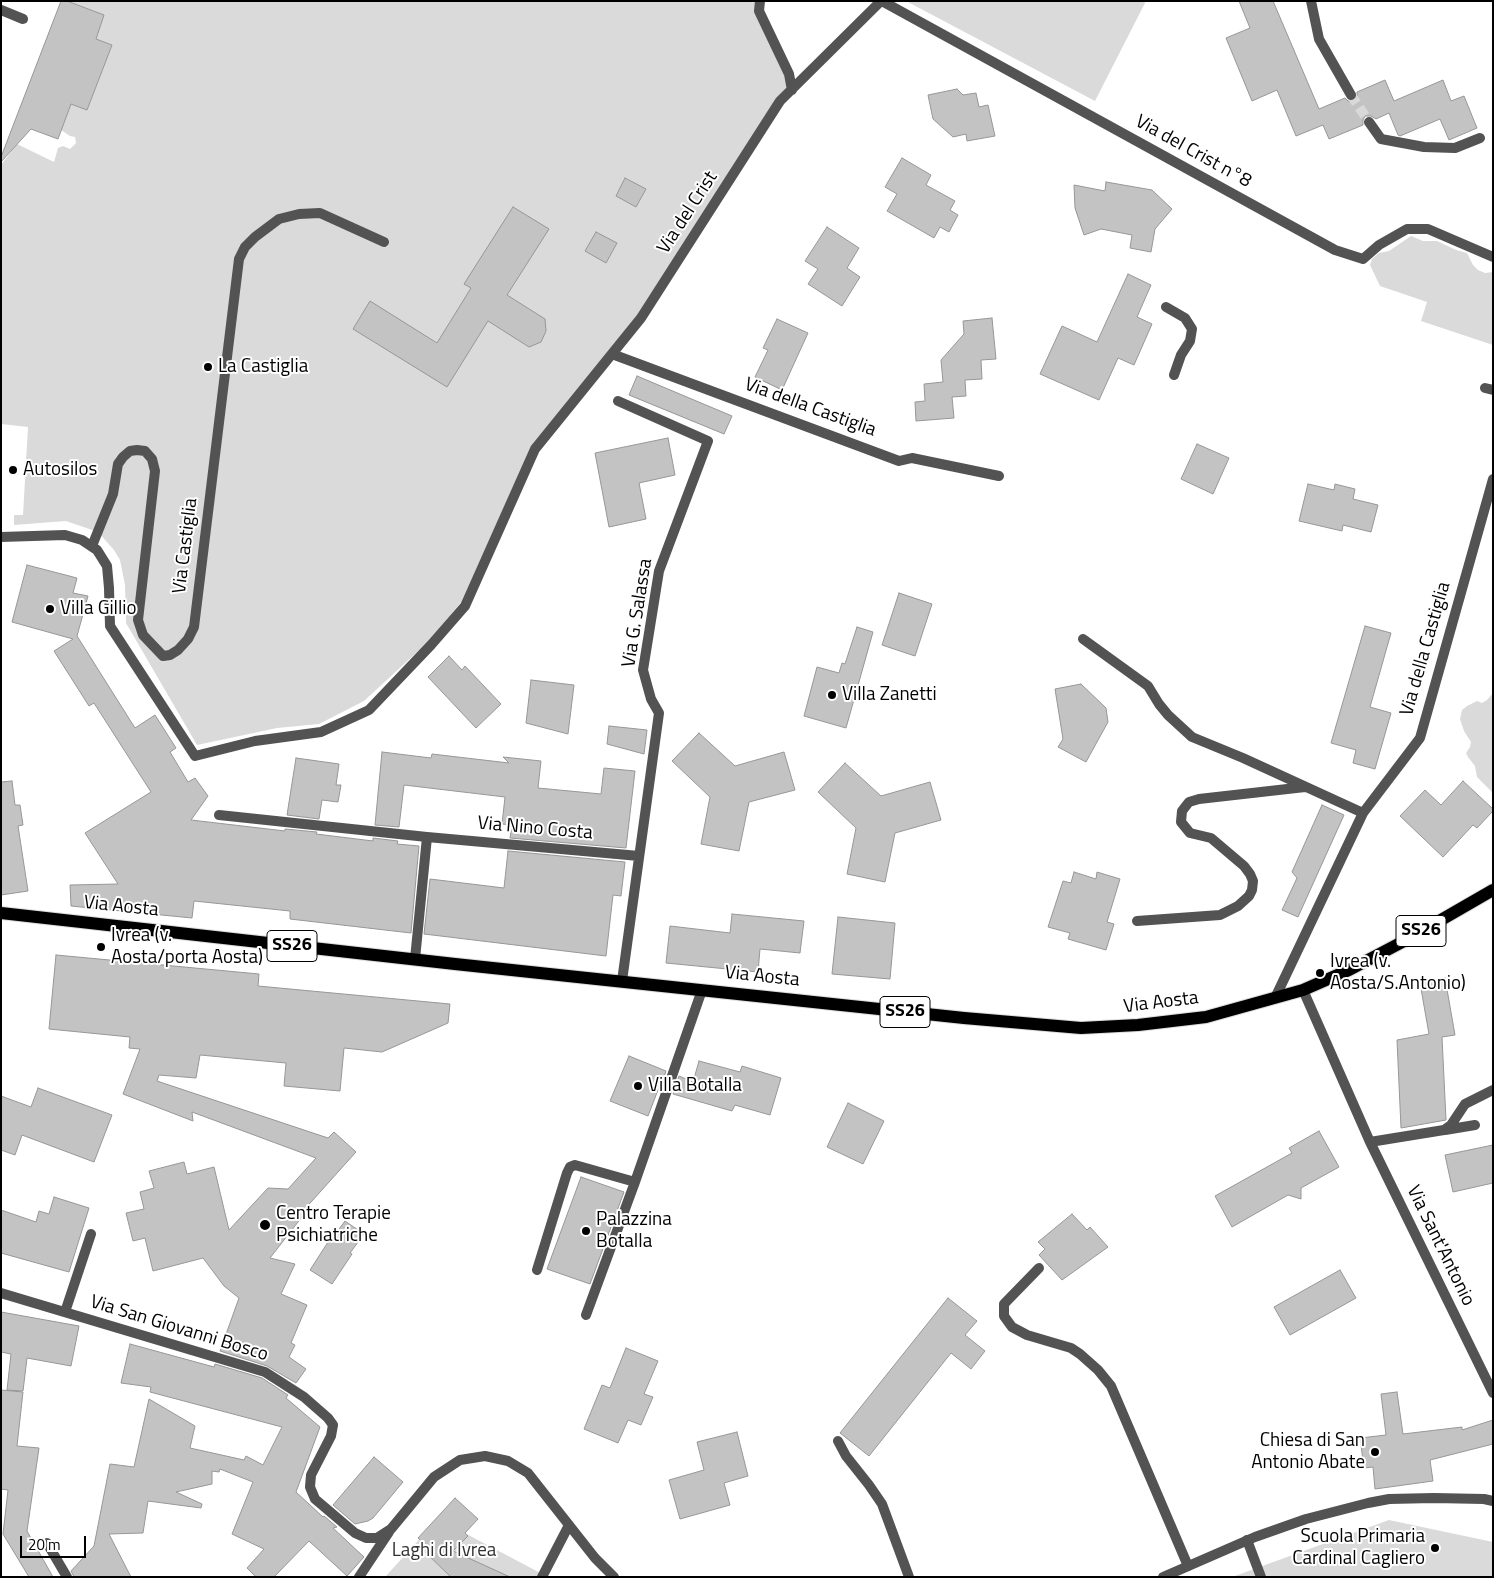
<!DOCTYPE html>
<meta charset="utf-8">
<style>
body{margin:0}
#map{position:relative;width:1494px;height:1578px;overflow:hidden;background:#fff;font-family:"Titillium Web",sans-serif}
canvas{display:block}
.frame{position:absolute;inset:0;border:2px solid #000;pointer-events:none}
.scale{position:absolute;left:20px;top:1536px;width:66px;height:22px;box-sizing:border-box;border:2px solid #000;border-top:0;padding-left:6px;font-size:15px;line-height:18px;white-space:nowrap;color:#000;-webkit-text-stroke:4px #fff;paint-order:stroke}
</style>
<div id="map">
<canvas width="1494" height="1578"></canvas>
<div class="frame"></div>
<div class="scale">20 m</div>
</div>
<script>
const c = document.querySelector('canvas').getContext('2d');
c.lineJoin = 'round';
function fill(path, color) { c.fillStyle = color; c.fill(path, 'evenodd'); }
const shape = rows => new Path2D(rows.map(r => 'M' + r).join(''));
function stroke(path, color, width, dash) { c.strokeStyle = color; c.lineWidth = width; c.lineCap = dash ? 'butt' : 'round'; c.setLineDash(dash || []); c.stroke(path); }
function write(font, color, halo, rows, align = 'center') {
  c.font = font + ' "Titillium Web",sans-serif'; c.lineWidth = 4; c.setLineDash([]); c.textBaseline = 'middle'; c.strokeStyle = halo; c.fillStyle = color; for (const [text, x, y, turn = 0] of rows) {
    c.save(); c.translate(x, y); c.rotate((+turn || 0) * Math.PI / 180); c.textAlign = isNaN(turn) ? turn : align; if (halo) c.strokeText(text, 0, 0); c.fillText(text, 0, 0); c.restore();
  }
}
const green = shape([
 [67,1,755,1,755,7,786,76,789,89,638,316,531,448,461,602,428,642,364,701,319,724,277,728,197,745,126,623,125,585,120,560,114,550,98,532,66,521,14,525,14,515,23,515,28,427,1,424,1,165,17,144,54,162,58,148,63,146,70,149,76,143,75,137,70,136,61,130,71,104,87,110,112,45,96,39,104,15],
 [906,1,1146,1,1095,101],
 [1411,236,1423,241,1437,241,1456,250,1467,253,1473,265,1478,270,1485,273,1493,272,1493,345,1421,321,1427,302,1380,286,1370,265,1372,259,1379,253,1389,251],
 [1493,693,1493,793,1477,777,1475,766,1468,757,1466,753,1470,747,1471,742,1464,731,1460,719,1462,710,1467,706,1477,701,1482,703,1487,700],
 [438,1519,548,1577,385,1577],
 [1389,1520,1493,1542,1493,1577,1232,1577]
]);
const building = shape([
 [61,1,67,1,104,15,96,39,112,45,87,110,71,104,58,139,31,129,1,162,1,157,61,1],
 [1239,1,1273,1,1319,109,1345,98,1348,101,1354,101,1357,98,1357,92,1385,80,1394,101,1443,80,1451,101,1464,96,1477,128,1449,140,1440,119,1400,136,1398,135,1389,113,1376,119,1371,116,1365,116,1363,120,1363,125,1329,139,1323,125,1296,136,1277,90,1252,101,1226,38,1250,28,1239,1],
 [957,89,963,95,976,93,979,107,988,105,995,136,967,141,966,134,953,137,933,119,928,95,957,89],
 [902,158,931,175,926,185,955,201,950,210,958,215,949,232,940,227,934,238,887,211,897,194,885,187,902,158],
 [625,178,646,189,636,207,616,196,625,178],
 [1106,182,1152,190,1172,209,1155,229,1151,252,1130,248,1132,235,1101,229,1084,235,1075,208,1074,185,1105,191,1106,182],
 [513,207,549,229,507,295,545,319,546,331,541,342,529,347,488,321,447,387,353,329,370,301,437,343,471,288,464,284,513,207],
 [827,227,859,248,847,268,860,277,842,306,808,284,818,269,805,261,827,227],
 [596,232,617,243,606,263,585,251,596,232],
 [1128,274,1151,285,1137,317,1152,324,1134,365,1118,358,1099,400,1040,374,1062,326,1097,342,1128,274],
 [992,318,996,359,981,360,982,379,965,380,966,396,952,397,954,418,916,421,915,402,925,401,924,384,943,382,941,360,964,334,963,321,992,318],
 [777,319,808,333,782,390,755,377,768,350,763,348,777,319],
 [637,376,732,416,724,434,629,395,637,376],
 [668,438,675,475,639,483,646,519,609,527,595,453,668,438],
 [1197,444,1229,458,1213,494,1181,479,1197,444],
 [1308,484,1334,490,1335,484,1355,489,1353,499,1378,505,1371,532,1343,525,1342,531,1299,521,1308,484],
 [27,565,77,578,73,593,88,596,77,636,135,728,155,715,176,748,170,752,188,782,195,778,208,796,191,820,285,831,285,829,317,832,316,834,373,841,373,838,398,841,397,844,419,846,411,933,290,919,290,911,194,901,192,918,71,906,70,885,118,884,85,833,151,792,94,703,89,706,54,651,73,639,12,622,27,565],
 [899,593,932,604,915,656,882,645,899,593],
 [1365,626,1391,633,1370,707,1391,713,1375,769,1353,763,1356,750,1331,743,1365,626],
 [857,627,873,632,846,728,804,716,817,667,839,673,842,663,845,664,857,627],
 [449,656,462,670,465,666,501,704,476,728,428,677,449,656],
 [531,680,574,685,568,734,526,723,531,680],
 [1081,684,1106,708,1108,722,1086,762,1058,747,1063,739,1055,689,1081,684],
 [609,726,647,730,644,754,607,744,609,726],
 [699,733,735,766,784,752,795,790,749,802,739,851,701,844,710,797,672,761,699,733],
 [382,752,431,758,432,754,509,763,503,757,541,761,538,788,601,794,604,768,635,771,626,848,510,838,512,825,502,824,505,797,404,785,399,827,375,825,382,752],
 [296,758,339,764,336,785,341,785,338,802,322,800,319,819,287,815,296,758],
 [845,763,881,796,930,782,941,820,895,833,885,882,847,874,856,828,818,792,845,763],
 [12,781,15,805,20,805,23,825,18,826,28,891,1,895,1,782,12,781],
 [1463,781,1493,809,1493,811,1477,828,1473,825,1443,857,1400,816,1425,790,1441,805,1463,781],
 [1322,805,1344,815,1298,917,1282,910,1297,878,1292,872,1322,805],
 [508,851,625,862,621,896,613,895,606,956,424,934,430,879,504,888,508,851],
 [1074,872,1096,879,1097,872,1120,879,1107,922,1114,924,1106,950,1068,939,1070,933,1048,927,1063,881,1071,883,1074,872],
 [732,914,804,921,800,953,760,949,758,972,666,963,670,926,730,933,732,914],
 [838,917,895,923,890,979,832,974,838,917],
 [56,955,259,974,258,986,450,1004,448,1023,382,1052,344,1048,340,1091,284,1086,286,1063,200,1055,196,1078,159,1075,157,1081,328,1138,334,1132,356,1152,303,1211,305,1213,270,1258,295,1264,281,1294,307,1305,291,1343,295,1345,289,1357,306,1369,296,1383,267,1366,220,1351,239,1298,224,1286,203,1258,153,1271,145,1238,133,1241,126,1213,144,1209,140,1192,154,1188,149,1171,184,1162,187,1174,214,1167,229,1230,268,1188,288,1189,316,1158,192,1112,193,1121,123,1094,140,1049,129,1048,130,1037,49,1029,56,955],
 [1445,978,1455,1035,1442,1037,1446,1120,1401,1128,1397,1040,1429,1034,1420,983,1445,978],
 [629,1056,666,1071,660,1090,658,1090,648,1116,610,1101,629,1056],
 [699,1061,740,1072,742,1066,781,1078,770,1115,735,1105,732,1111,673,1094,679,1076,693,1082,699,1061],
 [38,1088,112,1115,94,1162,22,1135,15,1155,1,1150,1,1096,31,1107,38,1088],
 [848,1103,884,1121,863,1164,827,1147,848,1103],
 [1319,1131,1339,1167,1301,1188,1301,1199,1288,1195,1232,1227,1215,1196,1292,1153,1289,1148,1319,1131],
 [1493,1145,1493,1183,1453,1192,1445,1155,1493,1145],
 [581,1177,624,1192,590,1284,547,1269,581,1177],
 [54,1197,89,1208,69,1272,1,1253,1,1210,36,1222,39,1211,49,1214,54,1197],
 [1072,1214,1087,1230,1090,1227,1108,1247,1062,1280,1039,1255,1045,1249,1038,1242,1072,1214],
 [345,1221,364,1234,350,1253,352,1254,332,1284,310,1270,330,1239,331,1240,345,1221],
 [1340,1270,1356,1298,1290,1335,1274,1307,1340,1270],
 [948,1298,977,1321,965,1335,985,1351,971,1369,951,1353,869,1456,840,1433,948,1298],
 [1,1312,79,1326,71,1366,27,1358,23,1391,7,1390,11,1354,1,1352,1,1312],
 [130,1344,214,1367,215,1364,262,1378,288,1395,286,1398,320,1427,296,1492,323,1517,324,1516,337,1527,333,1528,364,1557,347,1576,309,1541,274,1577,256,1577,247,1568,264,1549,232,1534,253,1482,220,1469,219,1472,212,1471,212,1484,176,1492,202,1504,201,1508,148,1501,143,1533,109,1534,131,1577,74,1577,71,1571,94,1546,110,1464,134,1467,149,1399,195,1426,190,1448,244,1460,246,1456,263,1465,282,1427,150,1392,151,1387,121,1383,130,1344],
 [626,1348,658,1361,644,1394,653,1397,641,1425,628,1420,618,1443,584,1429,602,1385,610,1388,626,1348],
 [1,1390,23,1392,17,1446,39,1448,27,1531,53,1577,29,1577,3,1534,8,1490,1,1489,1,1390],
 [1397,1392,1403,1434,1462,1427,1462,1430,1493,1420,1493,1444,1430,1460,1433,1481,1375,1489,1373,1467,1364,1468,1360,1438,1386,1435,1381,1394,1397,1392],
 [737,1432,748,1476,724,1483,730,1505,680,1519,669,1480,704,1470,697,1442,737,1432],
 [374,1457,403,1482,373,1518,368,1521,355,1524,333,1505,374,1457],
 [455,1498,478,1519,465,1533,468,1536,453,1551,510,1577,451,1577,424,1551,427,1547,418,1538,455,1498]
]);
const minorTunnel = shape([
 [1351,95,1369,122]
]);
const service = shape([
 [1166,307,1185,318,1192,329,1190,341,1181,355,1174,375],
 [1039,1268,1004,1304,1004,1316,1012,1327,1027,1335,1071,1348,1080,1354,1098,1370,1111,1386,1188,1566],
 [838,1441,846,1456,869,1485,882,1504,909,1577],
 [1247,1540,1261,1577]
]);
const minor = shape([
 [760,1,759,11,789,74,792,90],
 [882,1,1335,250,1363,259,1379,245,1407,229,1428,229,1493,257],
 [1311,1,1319,39,1351,95],
 [1,10,23,19],
 [1369,122,1381,139,1424,147,1455,148,1480,138],
 [612,354,899,461,912,458,999,476],
 [1485,388,1493,390],
 [618,401,708,441,659,571,643,670,651,699,659,713,622,981],
 [1,537,65,535,82,540,97,550,107,566,109,588,110,626,195,756,255,741,321,732,369,710,431,645,465,606,535,449,641,318,780,101,881,1],
 [92,546,113,494,118,464,123,457,130,451,137,450,145,451,152,459,155,471,138,620,143,635,163,656,170,655,178,650,188,639,194,627,239,259,245,247,255,237,279,219,299,214,320,213,384,242],
 [1083,639,1148,686,1159,704,1168,715,1192,737,1243,758,1363,813,1275,998],
 [1363,813,1420,738,1493,479],
 [219,815,427,837,639,856],
 [1137,921,1220,915,1238,906,1249,896,1252,890,1253,881,1250,874,1244,866,1211,838,1190,833,1181,822,1182,811,1189,802,1199,799,1305,787],
 [415,959,427,837],
 [1303,990,1370,1142,1493,1393],
 [1445,1130,1475,1125],
 [1370,1142,1444,1130,1451,1125,1465,1104,1493,1090],
 [537,1270,567,1173,570,1167,575,1165,635,1182],
 [1,1293,265,1372,304,1397,328,1418,333,1425,331,1436,311,1475,310,1487,315,1499,355,1533,366,1538,377,1538,391,1529,434,1477,460,1460,485,1456,508,1461,528,1473,595,1558,614,1577],
 [65,1312,91,1234],
 [586,1315,635,1182,702,990],
 [47,1543,67,1577],
 [359,1577,389,1532],
 [542,1577,569,1525],
 [1163,1577,1255,1537,1306,1519,1368,1503,1389,1499,1434,1498,1484,1499,1493,1501]
]);
const primary = shape([
 [1,913,455,964,964,1018,1081,1028,1138,1025,1206,1017,1303,990,1349,970,1408,939,1493,890]
]);
const markers = [
 [208,367,5,"#000"],
 [13,470,5,"#000"],
 [50,609,5,"#000"],
 [832,695,5,"#000"],
 [101,947,5,"#000"],
 [1320,973,5,"#000"],
 [638,1086,5,"#000"],
 [265,1225,6,"#000"],
 [586,1231,5,"#000"],
 [1375,1452,5,"#000"],
 [1435,1548,5,"#000"]
];
const shields = [
 [1421,931,50],
 [292,946,50],
 [905,1012,50]
];
const shieldNames = [
 ["SS26",1421,931],
 ["SS26",292,946],
 ["SS26",905,1012]
];
const streetNames = [
 ["Via del Crist n°8",1193,152,29],
 ["Via del Crist",688,213,-57],
 ["Via della Castiglia",810,408,20],
 ["Via Castiglia",186,546,-83],
 ["Via G. Salassa",638,613,-81],
 ["Via della Castiglia",1426,649,-74],
 ["Via Nino Costa",535,829,5],
 ["Via Aosta",121,907,6],
 ["Via Aosta",762,977,6],
 ["Via Aosta",1161,1003,-7],
 ["Via Sant'Antonio",1440,1246,64],
 ["Via San Giovanni Bosco",179,1329,17]
];
const poiNames = [
 ["La Castiglia",218,367],
 ["Autosilos",23,470],
 ["Villa Gillio",60,609],
 ["Villa Zanetti",842,695],
 ["Ivrea (v.",111,936],
 ["Aosta/porta Aosta)",111,958],
 ["Ivrea (v.",1330,962],
 ["Aosta/S.Antonio)",1330,984],
 ["Villa Botalla",648,1086],
 ["Centro Terapie",276,1214],
 ["Psichiatriche",276,1236],
 ["Palazzina",596,1220],
 ["Botalla",596,1242],
 ["Chiesa di San",1365,1441,"right"],
 ["Antonio Abate",1365,1463,"right"],
 ["Scuola Primaria",1425,1537,"right"],
 ["Cardinal Cagliero",1425,1559,"right"]
];
const parkNames = [
 ["Laghi di Ivrea",444,1551]
];
fill(green, '#dadada');
fill(building, '#c3c3c3');
stroke(building, '#979797', 1);
stroke(minorTunnel, '#d9d9d9', 10, [10, 5]);
stroke(primary, '#dbdbdb', 14);
stroke(service, '#535353', 10);
stroke(minor, '#535353', 10);
stroke(primary, '#000', 12);
for (const [x, y, r, color] of markers) { const dot = new Path2D(); dot.arc(x, y, r, 0, 2 * Math.PI); c.fillStyle = color; c.fill(dot); stroke(dot, '#fff', 2); }
for (const [x, y, w] of shields) { const box = new Path2D(); box.roundRect(x - w / 2, y - 15.5, w, 31, 4); c.fillStyle = '#fff'; c.fill(box); stroke(box, '#000', 1); }
write('bold 18px', '#000', null, shieldNames);
write('19px', '#000', '#fff', streetNames);
write('19px', '#000', '#fff', poiNames, 'left');
write('19px', '#313131', '#fff', parkNames);
</script>
